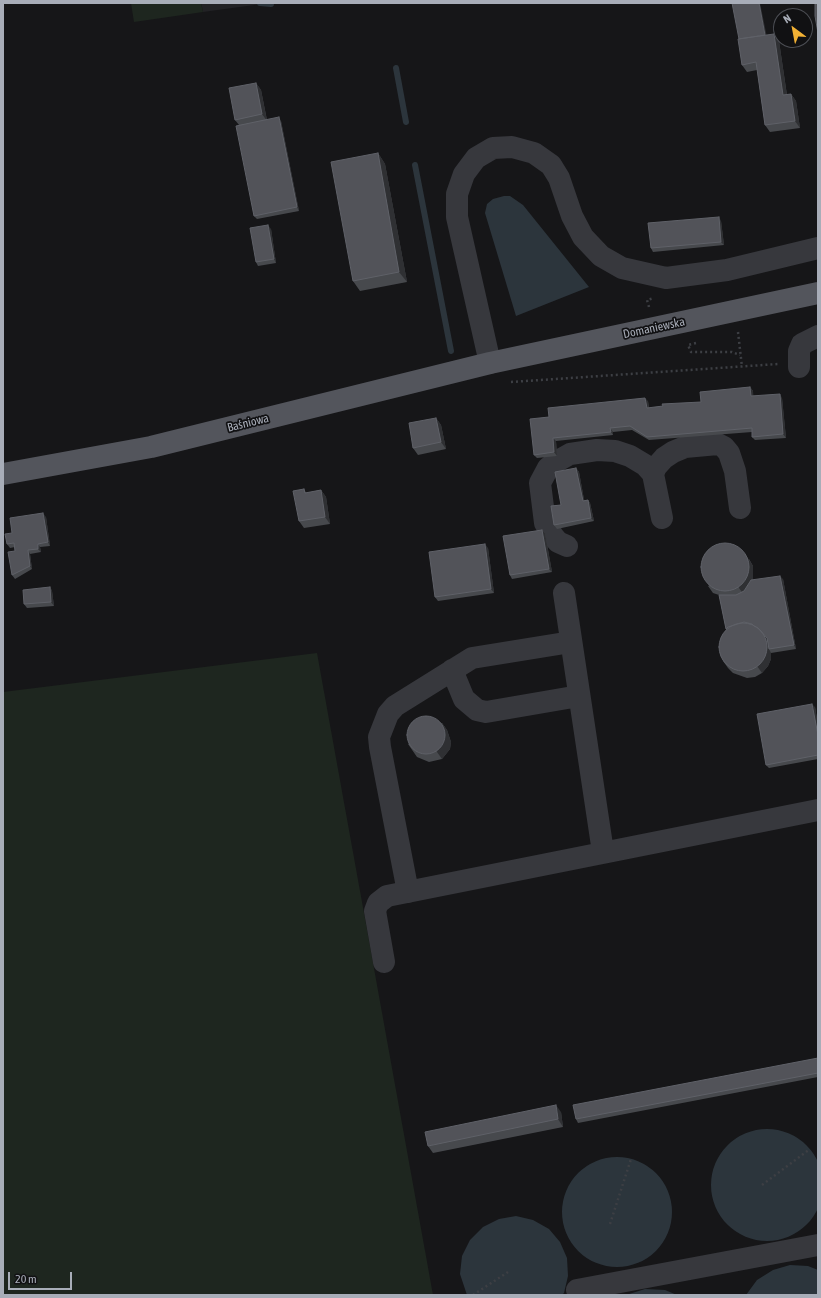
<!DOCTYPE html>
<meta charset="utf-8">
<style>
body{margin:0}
#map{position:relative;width:821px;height:1298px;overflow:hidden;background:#161618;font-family:"Asap Condensed",sans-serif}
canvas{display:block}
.frame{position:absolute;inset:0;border:4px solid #a8adb8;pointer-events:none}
.north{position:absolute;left:773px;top:8px;width:40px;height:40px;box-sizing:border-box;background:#111113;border:1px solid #4d4f55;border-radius:50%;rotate:328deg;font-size:11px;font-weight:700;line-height:16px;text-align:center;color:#a8adb8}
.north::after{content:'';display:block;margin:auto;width:14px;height:18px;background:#f2b134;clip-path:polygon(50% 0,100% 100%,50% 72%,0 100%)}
.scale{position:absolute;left:8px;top:1272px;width:64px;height:18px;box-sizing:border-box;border:2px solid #a8adb8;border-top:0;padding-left:5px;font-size:12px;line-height:14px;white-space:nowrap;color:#a8adb8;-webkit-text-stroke:3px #111113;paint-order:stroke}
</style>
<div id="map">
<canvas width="821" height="1298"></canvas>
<div class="frame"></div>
<div class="north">N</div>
<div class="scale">20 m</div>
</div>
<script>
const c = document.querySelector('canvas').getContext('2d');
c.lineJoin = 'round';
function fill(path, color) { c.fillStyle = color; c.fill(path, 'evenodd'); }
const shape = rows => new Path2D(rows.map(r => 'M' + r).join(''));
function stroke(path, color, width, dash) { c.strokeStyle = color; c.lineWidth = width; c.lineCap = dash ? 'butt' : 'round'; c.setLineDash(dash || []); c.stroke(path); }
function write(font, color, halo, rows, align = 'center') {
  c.font = font + ' "Asap Condensed",sans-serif'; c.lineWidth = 3.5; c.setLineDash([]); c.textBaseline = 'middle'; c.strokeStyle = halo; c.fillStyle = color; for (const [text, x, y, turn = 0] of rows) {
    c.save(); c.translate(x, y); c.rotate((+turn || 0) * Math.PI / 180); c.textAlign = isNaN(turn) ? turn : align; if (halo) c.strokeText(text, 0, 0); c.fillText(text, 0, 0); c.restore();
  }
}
const built = shape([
 [201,3,269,3,203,12]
]);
const green = shape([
 [131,3,201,3,203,12,134,22],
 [317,653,433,1295,3,1295,3,692]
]);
const water = shape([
 [504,196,510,196,523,205,589,287,516,316,485,213,487,204,493,199],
 '711 1185a56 56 0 1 1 112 0a56 56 0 1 1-112 0Z',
 '562 1212a55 55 0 1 1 110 0a55 55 0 1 1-110 0Z',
 [516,1216,533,1220,549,1229,560,1242,567,1258,568,1276,564,1293,562,1295,467,1295,460,1274,462,1256,470,1240,483,1227,499,1219],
 [790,1265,808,1266,818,1270,818,1295,746,1295,757,1280,773,1270],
 [645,1289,665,1290,677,1295,626,1295]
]);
const stream = shape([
 [260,3,271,4],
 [396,68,406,122],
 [415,165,451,351]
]);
const path = shape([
 [649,307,647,300,654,298],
 [738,332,742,367],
 [696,343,688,345,691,352,732,352,740,355],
 [511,382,778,364],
 [762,1185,810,1149],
 [610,1224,631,1159],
 [473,1295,508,1272]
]);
const minor = shape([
 [490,363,457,217,457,194,464,174,476,158,493,148,512,147,534,153,551,165,559,178,572,216,583,237,601,256,622,268,666,278,727,270,818,248],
 [799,367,799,351,802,344,818,336],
 [662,518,653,474,656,467,664,458,673,452,685,447,718,444,724,447,729,453,735,471,740,508],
 [567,546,558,542,553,536,545,523,540,483,548,468,554,463,570,454,597,450,615,451,630,456,645,465,653,474],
 [564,593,603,852],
 [452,670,464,699,477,710,486,712,579,696],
 [408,892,380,747,379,737,388,714,395,706,472,658,571,642],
 [384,962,375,911,378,903,387,896,818,810],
 [577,1290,818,1245]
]);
const major = shape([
 [3,474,151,447,490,363,818,293]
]);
const wall = shape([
 [767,35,779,41,787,95,791,94,796,101,800,128,770,132,765,125,757,70,747,72,742,65,739,39],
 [256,83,261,90,267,120,281,121,299,211,257,219,254,216,239,125,235,120],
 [378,153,385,164,407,282,360,291,353,281],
 [721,221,724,245,653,252,651,248],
 [271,229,276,263,258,266,256,262],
 [750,387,753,391,753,396,782,398,786,438,755,440,752,437,752,432,649,440,632,430,613,432,613,435,556,441,557,456,537,458,534,455,549,417,648,401,649,408,701,402],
 [436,418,441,425,446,449,418,455,413,448],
 [576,468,579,472,584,500,588,500,590,503,594,521,557,529,554,525,561,505],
 [304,489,306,493,321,490,326,497,330,524,304,528,299,521],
 [46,517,50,546,40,547,41,552,30,554,32,569,15,579,12,575,15,551,15,547,10,548,7,544],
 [542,530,545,533,552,572,512,579,510,575],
 [488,548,494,593,438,601,435,597],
 [749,559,753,566,753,580,783,579,796,649,771,653,771,659,768,666,762,673,755,677,747,678,733,673,728,668,723,661,726,629,719,595,713,593,708,586],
 [759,631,761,631,767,638,767,640],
 [50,587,52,591,54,606,27,608,24,604],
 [815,707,818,725,818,759,769,768,766,765],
 [442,723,447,730,451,742,450,749,442,759,429,762,417,757,408,744],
 [818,1058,818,1077,578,1123,576,1119],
 [561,1112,563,1127,433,1153,428,1146]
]);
const shadedWall = shape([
 [759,3,760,3,768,42,766,38],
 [774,34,779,41,788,103,783,95],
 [256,83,261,90,267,121,262,114],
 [791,94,796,101,800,128,795,121],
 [279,117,281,121,299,211,297,207],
 [378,153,385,164,407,282,399,272],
 [719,217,721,221,724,245,721,242],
 [268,225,271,229,276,263,274,259],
 [750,387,753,391,754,400,751,396],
 [780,394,782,398,786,438,783,434],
 [645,398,648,401,649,412,647,408],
 [436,418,441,425,446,449,441,442],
 [610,428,613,432,613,435,611,432],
 [553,438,556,441,557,456,554,452],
 [576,468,579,472,585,504,583,501],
 [321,490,326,497,330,524,325,517],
 [588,500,590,503,594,521,591,518],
 [43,513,46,517,50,546,48,542],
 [542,530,545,533,552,572,549,569],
 [38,544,40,547,41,552,38,549],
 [485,544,488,548,494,593,491,589],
 [28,550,30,554,32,569,30,566],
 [744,552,753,566,753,582,744,595,739,588],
 [780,576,783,579,796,649,794,645],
 [50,587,52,591,54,606,51,602],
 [764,635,769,642,769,649,771,653,771,659,768,666,762,673,757,666],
 [812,704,815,707,818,725,818,735],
 [442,723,447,730,451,742,450,749,442,759,437,752],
 [556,1105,561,1112,563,1127,558,1119]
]);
const building = shape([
 [732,3,759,3,765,35,739,39,732,3],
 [815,3,818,3,818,33,815,16,815,3],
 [774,34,783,95,791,94,795,121,765,125,756,62,742,65,738,39,774,34],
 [256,83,262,114,235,120,229,88,256,83],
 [279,117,297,207,254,216,236,126,279,117],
 [378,153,399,272,353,281,331,162,378,153],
 [719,217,721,242,651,248,648,223,719,217],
 [268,225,274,259,256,262,250,228,268,225],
 [750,387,751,396,780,394,783,434,752,437,752,428,647,437,630,426,610,428,611,432,553,438,554,452,534,455,530,419,549,417,548,408,645,398,647,408,663,406,662,404,701,402,700,392,750,387],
 [436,418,441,442,413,448,409,423,436,418],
 [576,468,583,501,588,500,591,518,554,525,551,506,561,505,555,472,576,468],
 [304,489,305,493,321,490,325,517,299,521,293,491,304,489],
 [43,513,48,542,38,544,38,549,28,550,30,566,12,575,8,552,15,551,14,543,7,544,5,534,12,533,10,518,43,513],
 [542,530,549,569,510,575,503,536,542,530],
 '701 567a24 24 0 1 1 48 0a24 24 0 1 1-48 0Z',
 [485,544,491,589,435,597,429,552,485,544],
 [780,576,794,645,769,649,767,638,758,628,754,626,752,624,744,622,728,627,726,629,719,595,736,595,744,591,751,580,780,576],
 [50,587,51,602,24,604,23,590,50,587],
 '719 647a24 24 0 1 1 48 0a24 24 0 1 1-48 0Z',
 [812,704,818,735,818,755,766,765,757,714,812,704],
 '407 735a19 19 0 1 1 38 0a19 19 0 1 1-38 0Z',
 [818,1058,818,1073,576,1119,573,1105,818,1058],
 [556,1105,558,1119,428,1146,425,1132,556,1105]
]);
const streetNames = [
 ["Domaniewska",654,328,-12],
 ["Baśniowa",248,423,-14]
];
fill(built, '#222225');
fill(green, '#1e261f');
fill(water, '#2c353c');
stroke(stream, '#2c353c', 6);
stroke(path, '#3d3f44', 2.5, [2, 3]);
stroke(minor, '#37383d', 22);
stroke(major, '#53555c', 22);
fill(wall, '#47494d');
fill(shadedWall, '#2f3033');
fill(building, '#525359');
stroke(building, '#5f6168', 1);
write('12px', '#a8adb8', '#111113', streetNames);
</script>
